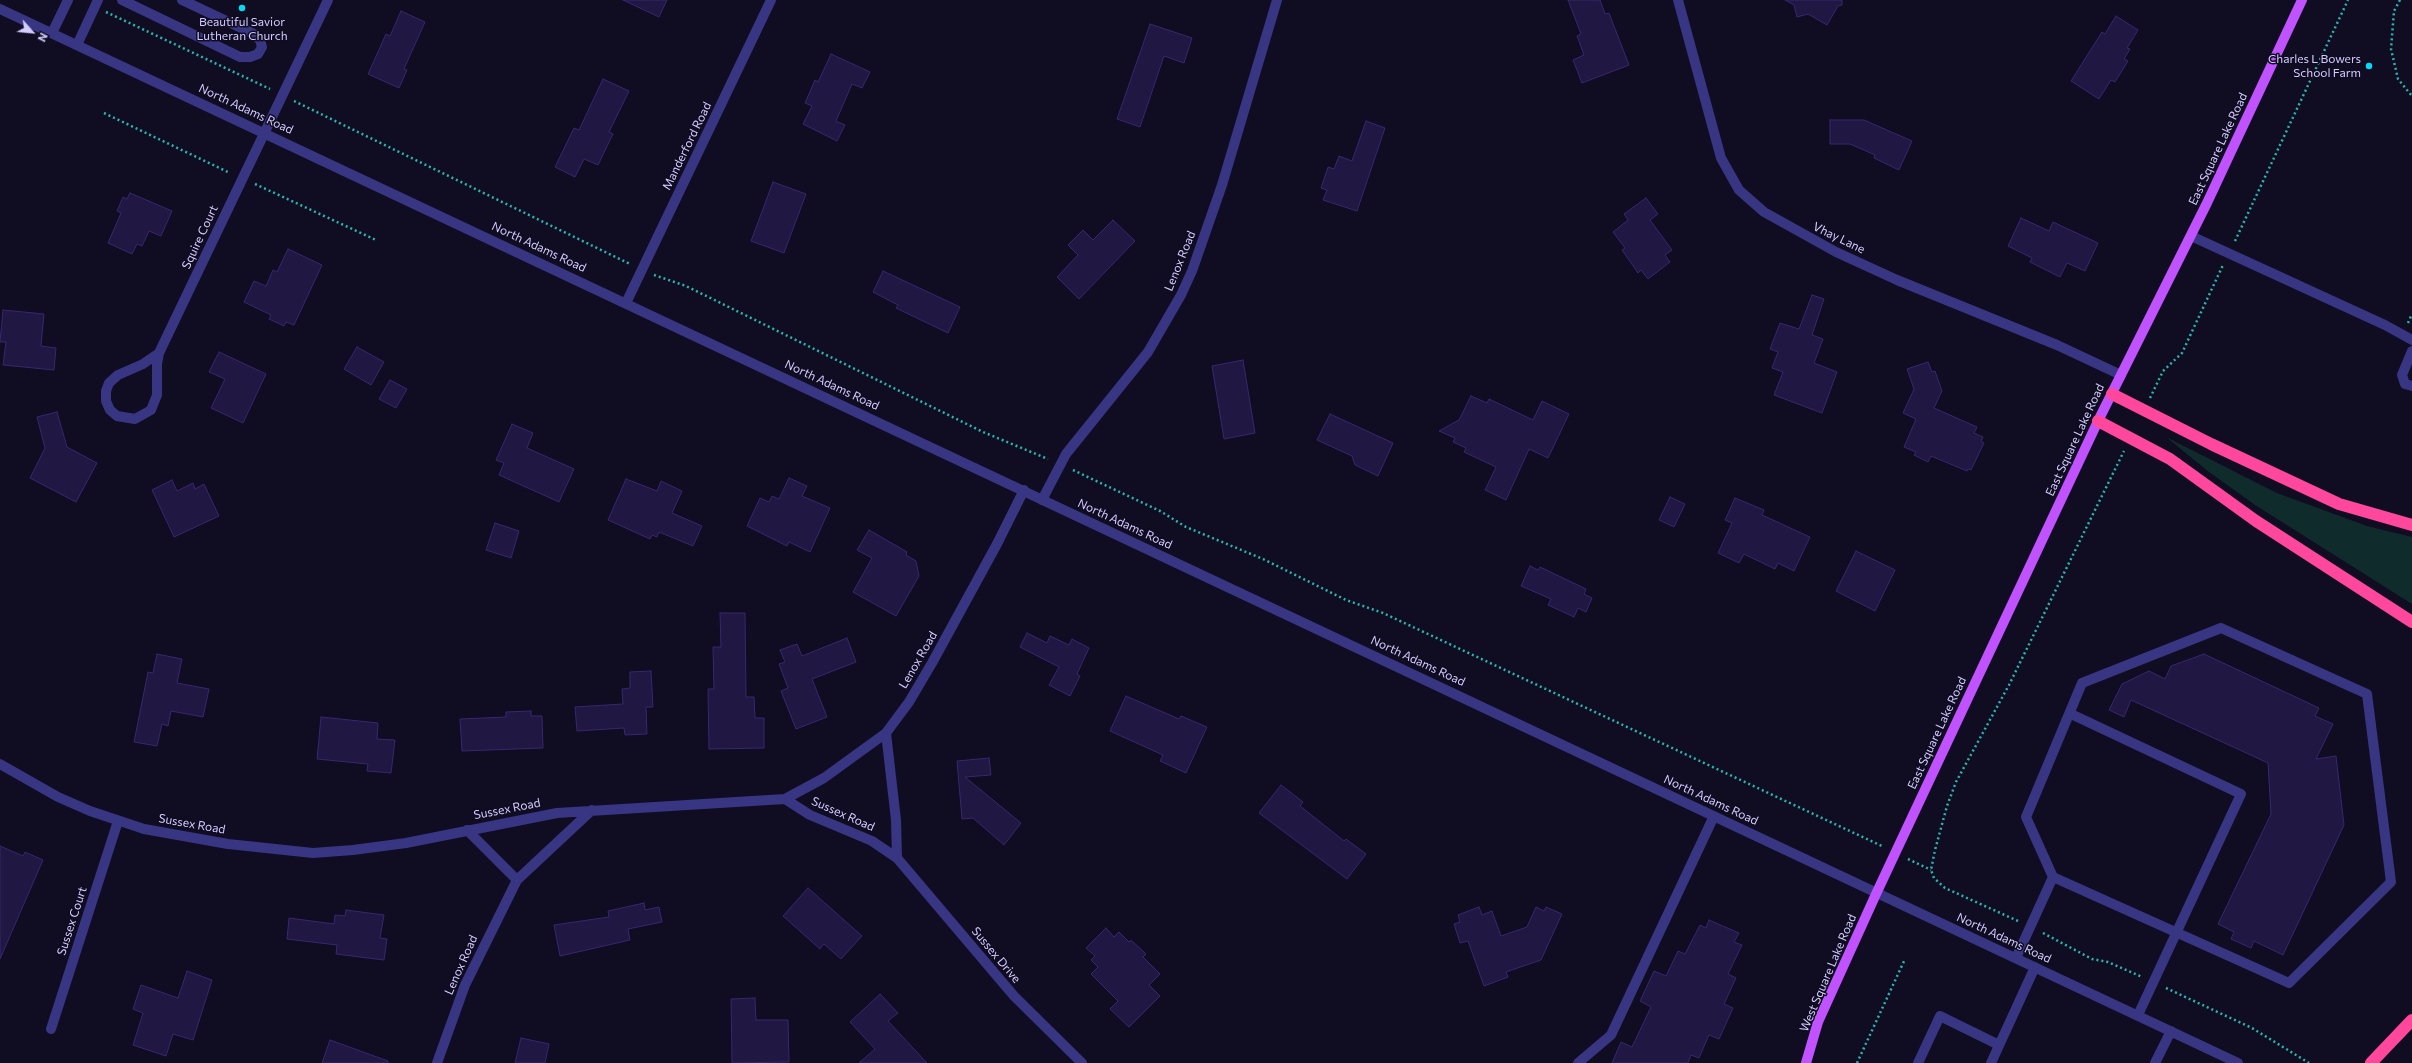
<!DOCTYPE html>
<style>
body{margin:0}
#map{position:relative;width:2412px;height:1063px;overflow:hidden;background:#100c21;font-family:Commissioner,sans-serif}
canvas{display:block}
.north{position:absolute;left:12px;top:12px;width:40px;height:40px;-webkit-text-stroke:3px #100c21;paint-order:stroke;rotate:117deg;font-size:11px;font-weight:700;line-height:16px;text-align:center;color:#d2ccff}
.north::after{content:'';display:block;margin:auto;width:14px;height:18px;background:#d2ccff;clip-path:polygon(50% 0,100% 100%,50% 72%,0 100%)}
</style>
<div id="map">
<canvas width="2412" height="1063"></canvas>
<div class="north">N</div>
</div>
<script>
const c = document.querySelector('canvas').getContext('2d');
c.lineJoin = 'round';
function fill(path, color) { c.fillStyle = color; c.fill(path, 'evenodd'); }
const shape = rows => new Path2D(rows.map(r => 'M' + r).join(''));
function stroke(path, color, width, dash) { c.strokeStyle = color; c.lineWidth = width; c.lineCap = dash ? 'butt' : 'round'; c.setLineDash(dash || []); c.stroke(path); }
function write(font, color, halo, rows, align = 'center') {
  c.font = font + ' Commissioner,sans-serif'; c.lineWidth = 3; c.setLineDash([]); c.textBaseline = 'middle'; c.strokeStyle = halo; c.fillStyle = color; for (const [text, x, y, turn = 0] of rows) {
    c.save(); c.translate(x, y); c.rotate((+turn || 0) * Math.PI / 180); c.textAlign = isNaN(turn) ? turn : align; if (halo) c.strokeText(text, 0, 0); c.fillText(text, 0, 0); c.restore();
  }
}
const green = shape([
 [2166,437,2277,493,2367,526,2412,537,2412,604,2255,505,2209,472]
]);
const building = shape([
 [623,0,667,0,659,17,623,0],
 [1568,0,1600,0,1605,14,1609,13,1629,65,1582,83,1573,60,1584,55,1577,36,1581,34,1568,0],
 [1785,0,1842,0,1842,5,1838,6,1827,25,1808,14,1797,17,1794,5,1785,0],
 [401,11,425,22,404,69,407,70,399,88,368,74,386,34,390,36,401,11],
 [2116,16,2138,30,2127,48,2130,49,2124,59,2128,61,2115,82,2111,80,2099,99,2071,81,2102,32,2105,34,2116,16],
 [1150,24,1192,38,1184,63,1164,56,1140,127,1117,119,1150,24],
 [831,54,870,72,862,88,852,84,836,121,845,125,837,141,803,124,812,106,805,103,815,80,818,82,831,54],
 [603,79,629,91,609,132,613,134,598,165,584,159,575,177,555,167,574,128,579,130,603,79],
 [1830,120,1864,120,1912,141,1899,170,1874,158,1875,155,1850,144,1830,144,1830,120],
 [1366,121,1385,128,1357,211,1323,200,1327,190,1321,188,1328,167,1334,169,1339,156,1352,161,1366,121],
 [773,182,806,194,784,253,751,241,773,182],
 [130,193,172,211,161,236,149,231,142,246,137,244,132,254,108,243,121,213,117,211,123,197,127,199,130,193],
 [1646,198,1658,214,1650,220,1672,250,1665,255,1670,262,1648,279,1641,270,1638,273,1622,250,1625,248,1613,232,1628,220,1624,214,1646,198],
 [2021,218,2049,231,2053,222,2098,243,2085,271,2067,263,2060,277,2030,262,2032,258,2008,246,2021,218],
 [1113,220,1135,241,1079,299,1057,277,1078,255,1068,245,1083,230,1093,240,1113,220],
 [288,249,322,265,294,325,286,322,284,326,269,319,271,315,244,302,254,281,266,286,273,270,277,272,288,249],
 [883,271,960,307,948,333,896,308,898,305,873,292,883,271],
 [1812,295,1824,299,1812,335,1823,339,1814,363,1837,372,1822,413,1774,395,1783,372,1772,368,1778,352,1770,349,1780,323,1799,329,1812,295],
 [3,310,44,314,41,346,56,348,54,370,3,365,6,342,0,342,3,310],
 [357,347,384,362,371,385,344,369,357,347],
 [219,352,266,374,243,423,211,408,225,379,209,372,219,352],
 [1243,360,1255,433,1224,439,1212,366,1243,360],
 [1928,362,1932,372,1935,371,1942,391,1934,408,1977,427,1974,433,1983,437,1981,441,1984,443,1971,470,1968,469,1967,471,1931,456,1928,462,1914,455,1916,452,1904,447,1916,419,1903,413,1914,389,1907,369,1928,362],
 [390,380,407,389,396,408,379,399,390,380],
 [1471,396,1487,403,1489,399,1533,420,1542,401,1569,414,1548,458,1529,449,1506,500,1485,490,1496,467,1464,452,1466,448,1453,442,1455,438,1439,431,1459,420,1471,396],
 [57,412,67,447,97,463,76,502,30,478,45,448,37,417,57,412],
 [1330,414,1393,443,1378,476,1355,465,1352,456,1317,440,1330,414],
 [512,424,533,433,527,448,574,469,559,502,499,475,504,463,496,460,512,424],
 [789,478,807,486,802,496,830,508,810,552,789,542,787,546,747,526,760,498,769,502,772,496,779,499,789,478],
 [626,479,657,491,661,481,682,491,672,513,702,526,693,546,659,532,657,537,652,535,650,539,608,520,626,479],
 [172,480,177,491,193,483,195,489,204,484,219,516,174,537,152,490,172,480],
 [1670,497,1685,504,1674,527,1659,520,1670,497],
 [1735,498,1764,510,1762,515,1810,537,1794,571,1778,563,1775,569,1744,554,1739,563,1718,553,1732,523,1725,520,1735,498],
 [495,523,519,531,511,558,486,550,495,523],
 [869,530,907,552,906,555,916,561,919,576,896,616,853,592,872,558,857,550,869,530],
 [1856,551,1895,570,1875,611,1836,591,1856,551],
 [1530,566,1538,570,1540,567,1586,589,1584,594,1592,598,1586,612,1578,608,1574,617,1548,605,1551,599,1521,586,1530,566],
 [720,613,745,613,746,697,754,697,755,718,764,718,764,748,709,749,708,689,714,689,713,647,721,647,720,613],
 [1027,633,1047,643,1050,636,1069,645,1072,639,1089,648,1077,674,1080,676,1070,696,1049,685,1059,667,1020,647,1027,633],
 [847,638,856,662,812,679,827,717,796,729,781,691,788,688,779,664,785,662,780,650,797,644,802,656,847,638],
 [157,654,182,659,177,683,209,689,203,717,171,711,168,726,162,724,157,746,134,742,148,672,153,673,157,654],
 [2204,654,2319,708,2315,716,2333,724,2316,759,2336,756,2344,825,2283,955,2254,941,2251,948,2231,939,2234,932,2218,924,2271,814,2268,763,2131,700,2124,717,2109,710,2122,684,2149,671,2165,679,2171,666,2204,654],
 [651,671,653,707,646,707,647,734,625,735,624,728,577,731,575,707,623,704,622,689,630,688,630,672,651,671],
 [1126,696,1179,719,1181,716,1207,727,1186,773,1160,761,1163,755,1110,731,1126,696],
 [531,711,531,716,542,716,543,748,462,751,460,719,506,717,506,712,531,711],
 [321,717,378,723,377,739,395,740,391,773,367,771,368,764,317,759,321,717],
 [989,758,991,775,965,777,1021,823,1004,845,973,818,962,819,957,761,989,758],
 [1281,785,1303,802,1300,806,1344,841,1346,839,1366,854,1347,879,1259,813,1281,785],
 [0,846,23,856,25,852,43,860,0,959,0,846],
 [808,888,862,936,841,959,824,944,820,949,783,916,808,888],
 [644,903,645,910,659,907,662,922,628,929,630,940,560,956,554,925,609,917,608,911,644,903],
 [1479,907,1482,915,1492,911,1501,936,1527,927,1536,907,1544,911,1546,907,1562,914,1541,960,1506,972,1508,977,1484,986,1468,941,1460,943,1454,924,1460,922,1458,915,1479,907],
 [346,910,384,915,380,938,387,939,384,960,336,954,337,945,287,939,289,918,334,924,335,915,345,916,346,910],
 [1709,920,1739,933,1734,942,1742,945,1728,974,1736,978,1724,1004,1733,1008,1719,1039,1709,1035,1699,1058,1691,1055,1688,1063,1612,1063,1621,1042,1632,1047,1651,1007,1640,1001,1654,971,1666,976,1678,951,1685,954,1700,925,1706,928,1709,920],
 [1106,928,1114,937,1119,932,1129,942,1131,940,1146,954,1143,957,1160,974,1149,985,1160,996,1129,1027,1110,1009,1118,1001,1091,974,1098,967,1091,960,1095,956,1086,948,1106,928],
 [187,971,212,980,193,1040,173,1034,166,1056,133,1045,143,1013,133,1009,141,985,178,998,187,971],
 [880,994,898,1013,888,1021,927,1063,859,1063,875,1049,850,1022,880,994],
 [755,998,756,1020,788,1020,789,1062,732,1063,731,999,755,998],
 [521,1038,549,1044,545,1063,515,1063,521,1038],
 [330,1040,388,1061,388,1063,322,1063,330,1040]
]);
const path = shape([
 [2400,0,2394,11,2391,49,2398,79,2412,96],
 [106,12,270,89],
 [294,101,630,264],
 [104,113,230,173],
 [255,184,376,240],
 [2235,241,2348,0],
 [654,275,686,286,983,432,1048,459],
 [2408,323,2412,314],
 [2150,398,2163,371,2182,353,2223,265],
 [1073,470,1160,511,1186,527,1263,559,1346,600,1383,613,1884,847],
 [1908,859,1931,870],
 [2018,921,1945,888,1934,878,1931,870,1935,850,1947,806,1956,782,2009,685,2124,451],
 [2043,933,2092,959,2108,962,2142,977],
 [2166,988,2252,1028,2309,1063],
 [1857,1063,1905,959]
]);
const minor = shape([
 [122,0,240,57,250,57,258,54,262,47,260,40,254,34,182,0],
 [1678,0,1721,158,1739,190,1764,212,1836,252,1897,280,2057,345,2121,375],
 [0,9,2238,1063],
 [52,33,68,0],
 [77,45,98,0],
 [2191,236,2385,325,2412,340],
 [626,303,771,0],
 [2412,351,2402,375,2405,384,2412,386],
 [159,353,157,364,157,395,151,410,135,419,117,416,110,410,106,401,106,391,109,383,118,375,143,364,159,353,328,0],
 [1042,500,1066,454,1148,352,1181,295,1192,271,1222,185,1277,0],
 [2221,628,2367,694,2391,882,2289,983,2053,877,2026,817,2082,683,2221,628],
 [2071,714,2241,794,2138,1015],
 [886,733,896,820,897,858],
 [0,764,58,797,90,811,144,829,228,844,313,853,353,850,406,843,557,813,785,799,810,815,872,841,897,858,1014,996,1082,1063],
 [785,799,824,778,886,733,909,702,932,663,997,544,1024,490],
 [517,880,592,810],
 [2016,958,2053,877],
 [51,1029,118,821],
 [437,1063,465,985,517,880,467,830],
 [1578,1063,1611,1035,1714,816],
 [1918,1063,1940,1016,1999,1045],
 [1991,1063,2035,967],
 [2155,1063,2171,1031]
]);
const major = shape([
 [1806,1063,1818,1022,1876,894,2098,421,2207,203,2302,0]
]);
const highway = shape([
 [2112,394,2211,444,2339,504,2412,525],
 [2098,421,2170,459,2256,521,2412,622],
 [2371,1063,2412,1020]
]);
const markers = [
 [242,8,4,"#00ddf7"],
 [2369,66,4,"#00ddf7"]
];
const poiNames = [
 ["Beautiful Savior",242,22],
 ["Lutheran Church",242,36],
 ["Charles L Bowers",2361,59,"right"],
 ["School Farm",2361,73,"right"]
];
const streetNames = [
 ["North Adams Road",246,109,25],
 ["Manderford Road",687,146,-64],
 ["East Square Lake Road",2218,149,-65],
 ["Squire Court",200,237,-65],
 ["Vhay Lane",1839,238,26],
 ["North Adams Road",539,247,25],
 ["Lenox Road",1180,261,-68],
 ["North Adams Road",832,385,25],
 ["East Square Lake Road",2075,440,-65],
 ["North Adams Road",1125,524,25],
 ["Lenox Road",918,660,-60],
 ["North Adams Road",1418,661,25],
 ["East Square Lake Road",1937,733,-65],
 ["North Adams Road",1711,800,25],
 ["Sussex Road",507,809,-11],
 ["Sussex Road",843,814,24],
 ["Sussex Road",192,824,10],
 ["Sussex Court",72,921,-72],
 ["North Adams Road",2004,938,25],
 ["Sussex Drive",996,955,50],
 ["Lenox Road",461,965,-66],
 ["West Square Lake Road",1828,973,-67]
];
fill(green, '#0f2b2b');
fill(building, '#201743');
stroke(building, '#372870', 1);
stroke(path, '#28b7b0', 2.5, [2, 3]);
stroke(minor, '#383583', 10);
stroke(major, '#c053ff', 10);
stroke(highway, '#ff479e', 12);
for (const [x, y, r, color] of markers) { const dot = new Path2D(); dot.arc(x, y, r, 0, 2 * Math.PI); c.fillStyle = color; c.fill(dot); stroke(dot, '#100c21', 1.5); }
write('12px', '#d2ccff', '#100c21', poiNames);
write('12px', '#d2ccff', '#100c21', streetNames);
</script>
